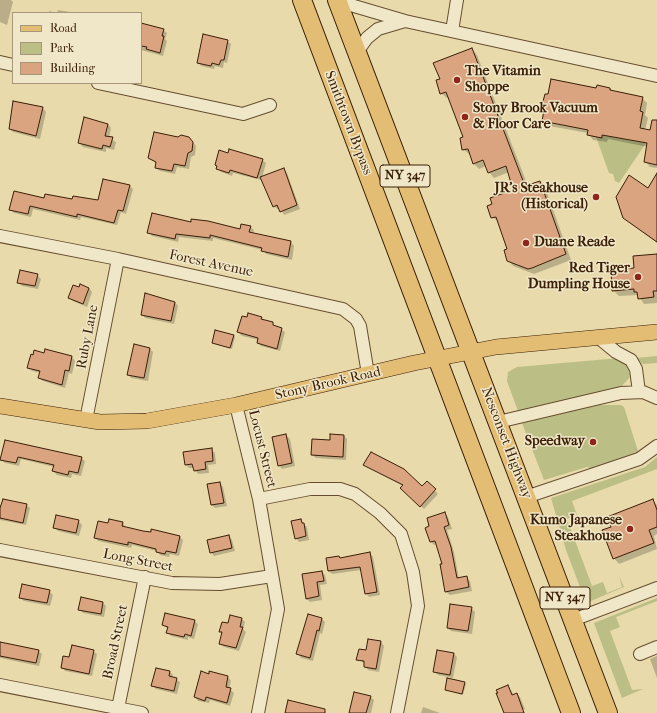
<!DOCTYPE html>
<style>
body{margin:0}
#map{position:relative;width:657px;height:713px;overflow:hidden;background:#e8daaa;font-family:"IM FELL French Canon",serif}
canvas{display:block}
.legend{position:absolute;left:12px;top:12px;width:130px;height:72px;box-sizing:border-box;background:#f0e7c8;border:1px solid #a7977a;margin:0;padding:5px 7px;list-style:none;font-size:12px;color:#3a1e06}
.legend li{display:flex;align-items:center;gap:8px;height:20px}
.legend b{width:20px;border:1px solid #a7977a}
</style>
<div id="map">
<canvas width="657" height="713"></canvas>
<ul class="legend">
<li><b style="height:5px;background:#e4bd75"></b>Road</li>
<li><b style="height:11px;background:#bbbe85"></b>Park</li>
<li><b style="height:11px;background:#daa481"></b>Building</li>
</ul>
</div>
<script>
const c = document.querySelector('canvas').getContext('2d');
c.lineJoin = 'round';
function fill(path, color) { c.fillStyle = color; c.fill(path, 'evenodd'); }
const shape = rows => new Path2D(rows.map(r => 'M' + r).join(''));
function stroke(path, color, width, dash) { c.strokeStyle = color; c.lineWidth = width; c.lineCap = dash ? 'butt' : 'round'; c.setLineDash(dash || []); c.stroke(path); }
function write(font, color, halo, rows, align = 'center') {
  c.font = font + ' "IM FELL French Canon",serif'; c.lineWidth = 3; c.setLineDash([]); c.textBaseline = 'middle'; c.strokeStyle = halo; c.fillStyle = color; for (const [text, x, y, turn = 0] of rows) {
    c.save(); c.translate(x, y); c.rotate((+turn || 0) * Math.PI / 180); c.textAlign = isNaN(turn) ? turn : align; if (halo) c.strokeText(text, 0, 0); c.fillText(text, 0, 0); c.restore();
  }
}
const green = shape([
 [595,134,646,143,619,183,615,181,613,174,609,173],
 [657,356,657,363,643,364,635,358],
 [620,358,628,366,630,377,621,387,518,411,507,381,508,372,517,367],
 [597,405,621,405,624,407,638,451,636,455,596,470,587,467,544,480,522,423],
 [657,457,657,469,572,501,577,515,567,519,592,586,603,582,607,593,622,587,619,576,624,587,586,603,566,550,551,498,645,467],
 [657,598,657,601,616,617,620,627,610,631,632,690,643,689,622,698,594,623]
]);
const shadow = shape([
 [0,0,11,0,13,2,7,25,0,22],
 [58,10,76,13,49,13,49,11,57,13],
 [141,24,163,30,167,33,165,39,167,41,163,56,141,50],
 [227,41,231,44,227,63,224,62,223,68,215,66,214,69,201,66,198,62],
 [472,49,477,55,528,186,539,182,545,187,571,260,534,274,513,266,508,260,508,249,499,222,492,217,493,205,514,191,509,172,494,178,489,172,486,166,479,169,473,163,471,154,469,154,463,149,465,138,450,98,447,98,441,93,442,80],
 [610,88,613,92,642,98,647,103,645,115,648,118,645,130,657,133,657,168,650,167,645,161,648,147,608,139,607,142,593,140,588,133,549,126,543,120,546,107,544,105,597,89],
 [14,102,43,108,46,112,40,139,13,132,10,129],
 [108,124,111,128,109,138,116,142,114,150,106,148,106,152,83,147,79,143],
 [193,142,196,146,195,155,191,157,189,169,177,167,175,174,160,171,156,168,157,164,149,158],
 [262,160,266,163,262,178,284,169,287,173,300,209,284,215,280,208,277,209,274,206,261,178,261,180,233,173,232,176,221,172,216,165],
 [657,175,657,243,624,218,649,189],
 [130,186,133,189,126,214,121,212,117,225,81,217,80,220,33,209,31,217,14,213,10,209,45,199,99,201],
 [192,223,240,230,250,227,254,230,253,234,291,242,294,246,292,260,266,254,263,250,213,238,213,241,179,237,178,242,152,236,148,232],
 [657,255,657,303,644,304,638,295,619,296,613,290,635,269],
 [37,275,41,279,38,289,22,286,18,282],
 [89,288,92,292,87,307,73,301,69,298],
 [175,302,178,306,174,324,145,318,142,314],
 [261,318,285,332,280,351,261,346,258,343,259,340,242,336,238,332],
 [233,335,235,337,232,349,213,343],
 [135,346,150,349,153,352,148,381,131,378,128,374],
 [46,350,72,357,75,361,72,374,69,373,65,388,43,381,39,378,40,373,32,371,28,367,34,356,45,355],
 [286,435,290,439,295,466,282,469,279,465],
 [344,436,347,439,346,460,316,458,312,455,330,441],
 [5,441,81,458,85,461,81,476,72,474,71,478,57,475,53,471,54,467,21,459,19,466,5,463,1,460],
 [211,449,215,453,216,464,208,465,209,473,198,474,194,468,189,468,186,465],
 [365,465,422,487,427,482,438,494,424,509,401,488,403,486],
 [220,483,223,487,227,506,215,508,212,505],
 [652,500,657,505,657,534,654,536,657,549,619,564,614,558,612,528],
 [0,505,26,505,30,508,26,525,0,520],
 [444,513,448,517,452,529,447,530,454,552,459,579,466,577,470,581,472,591,450,595,446,592,444,564,437,544,434,545,431,542,426,528],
 [300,520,307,527,309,540,299,542,296,538],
 [78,521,82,525,79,536,58,531,54,527],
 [123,523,126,528,143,532,180,537,183,540,179,556,170,554,169,557,160,555,157,551,132,545,131,548,98,541,95,537,109,524],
 [229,536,232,540,235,551,214,556,211,552],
 [370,553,373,557,380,595,369,597,366,593,361,570,332,574,329,571,339,557,341,559],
 [322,572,325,575,327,584,320,585,322,600,310,602,306,598],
 [49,591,53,595,50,606,24,601,20,598],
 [103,603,106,606,104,617,83,613,79,609],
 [471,608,475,612,472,634,451,631,448,628],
 [242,619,245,622,243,629,246,632,239,651,224,647,220,644,223,633,220,631,229,624],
 [322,619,325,622,322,634,320,633,313,661,301,658,298,654],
 [194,621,198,624,194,639,188,637,188,640,171,636,167,632,168,629,163,625],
 [369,640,381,642,384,646,379,672,368,670,365,666,365,664,358,659,367,651],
 [0,643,38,651,42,654,39,666,0,658],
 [93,651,97,654,92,676,65,671,62,667],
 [454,654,457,657,453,678,438,675,434,671],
 [657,656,657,678,650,659],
 [170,672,173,675,172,678,180,682,177,694,156,689,153,686],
 [210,672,228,677,231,681,229,689,234,693,230,706,210,700,209,703,198,701,195,697],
 [464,683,466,684,463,695,446,690],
 [508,686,514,695,517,694,520,697,525,709,523,710,525,713,505,713,499,693],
 [370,697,374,700,371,713,350,713],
 [423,707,440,713,421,713]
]);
const building = shape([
 [141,23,164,29,162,36,164,36,160,53,146,49,147,47,141,46,141,23],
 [203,34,228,40,224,60,221,60,219,65,212,63,211,66,197,63,203,34],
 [472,48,525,186,540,181,566,254,532,268,528,269,507,261,504,250,507,249,496,217,491,218,487,206,492,204,490,198,513,190,506,166,488,173,483,160,473,164,468,149,462,150,460,138,463,137,446,92,440,94,436,80,440,79,433,63,472,48],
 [551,79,596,88,597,85,610,88,610,90,643,97,640,111,643,112,640,128,650,130,652,120,657,120,657,165,644,162,647,143,602,135,602,138,587,135,588,130,542,121,545,105,542,105,545,94,548,94,551,79],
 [13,101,43,107,36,136,9,129,13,101],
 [84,117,108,124,105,136,113,137,110,147,103,145,102,149,78,143,84,117],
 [154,132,178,137,181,135,189,137,193,142,192,151,188,153,185,166,174,164,172,171,155,168,156,162,148,158,154,132],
 [229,149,263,159,257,178,230,170,229,173,216,169,217,166,215,165,219,150,228,153,229,149],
 [284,168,297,205,280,212,277,205,273,207,260,177,284,168],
 [657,173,657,242,623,218,616,197,629,175,648,188,657,173],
 [103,179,130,185,123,211,118,210,114,223,77,214,77,217,30,206,28,214,9,210,14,191,44,198,45,194,72,199,73,196,98,200,103,179],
 [152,213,191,222,191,219,208,221,240,229,241,224,251,226,249,232,291,241,288,257,261,251,262,248,210,235,210,238,176,234,175,239,147,233,152,213],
 [657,254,657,291,653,291,654,297,638,299,637,292,634,292,634,289,612,291,611,270,634,268,633,256,657,254],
 [20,270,38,274,35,286,17,283,20,270],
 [80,284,89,288,83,304,68,298,73,285,79,287,80,284],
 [145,293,175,302,171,321,141,315,145,293],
 [248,313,262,317,261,319,273,322,273,325,282,328,277,349,257,343,258,338,237,332,242,316,247,317,248,313],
 [215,330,234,335,230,348,212,343,215,330],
 [134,344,150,348,144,378,127,375,134,344],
 [45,349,72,356,69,371,65,370,62,385,38,378,40,371,27,368,31,354,33,355,34,350,44,353,45,349],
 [286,434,292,463,278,466,272,437,286,434],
 [330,434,344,435,343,457,311,455,312,439,330,440,330,434],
 [5,440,82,457,78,473,69,471,68,475,52,471,54,465,18,457,16,463,0,460,5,440],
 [212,448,213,461,205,462,206,469,194,471,192,464,185,465,183,452,212,448],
 [371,452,404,469,422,486,427,481,436,489,420,507,400,488,403,485,363,465,371,452],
 [220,482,224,503,211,505,207,484,220,482],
 [3,499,27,504,23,523,0,518,0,508,3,499],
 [653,499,657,510,657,527,649,530,654,543,613,559,602,530,611,527,607,517,653,499],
 [445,512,449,525,444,527,451,547,457,578,467,576,469,587,445,592,440,564,442,564,435,541,430,542,425,528,429,526,427,518,445,512],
 [56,515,79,520,76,533,53,528,56,515],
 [109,519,123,522,122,526,143,531,151,532,151,529,180,536,176,553,166,551,165,554,156,552,156,549,128,542,128,545,94,538,98,521,108,523,109,519],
 [301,519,302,523,304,523,306,536,295,539,291,521,301,519],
 [229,535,232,548,210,553,207,540,229,535],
 [370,552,377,592,365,594,360,567,328,571,326,558,339,556,340,558,370,552],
 [322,571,324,581,317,582,319,596,306,599,302,574,322,571],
 [22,584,50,590,47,603,19,598,22,584],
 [81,597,103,602,101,614,78,610,81,597],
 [450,604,472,607,468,631,447,628,450,604],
 [165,613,195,620,191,636,185,634,184,637,166,633,168,627,162,625,165,613],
 [308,614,322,618,319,631,317,630,310,658,296,654,308,614],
 [230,615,242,618,240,627,243,627,236,648,219,644,222,632,219,632,222,622,228,623,230,615],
 [368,639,381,641,376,669,364,667,364,661,356,660,359,649,366,650,368,639],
 [0,642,39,650,36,663,0,656,0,642],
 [72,645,94,650,89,674,61,668,63,656,69,657,72,645],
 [437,650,454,653,450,675,433,672,437,650],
 [156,668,170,671,169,676,177,678,174,691,151,686,156,668],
 [201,671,209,674,209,671,228,676,226,687,231,688,227,703,206,697,205,701,194,697,201,671],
 [447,678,465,682,462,694,445,690,447,678],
 [508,685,512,695,517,693,524,713,504,713,496,693,498,693,496,690,508,685],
 [354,692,371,696,366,713,349,713,354,692],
 [288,700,325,709,325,713,285,713,288,700]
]);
const minor = shape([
 [337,1,405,21,378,29,367,38,357,52],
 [405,21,657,76],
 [452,31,457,0],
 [0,62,13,65],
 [98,83,243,114,270,105],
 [0,236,118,259,343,309,356,319,360,326,368,374],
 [599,338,616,352,631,360,636,369,639,392],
 [236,405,259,499,278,609,258,713],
 [86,420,118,259],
 [498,422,621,393,643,392,657,398],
 [526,497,639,459,657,446],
 [259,499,310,489,340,489,355,494,380,513,401,534,413,572,418,606,397,713],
 [0,550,172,583,220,584,272,576],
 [573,620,657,588],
 [640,654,657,647],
 [0,685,142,713],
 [117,713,145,577]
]);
const major = shape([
 [0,406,100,422,147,421,236,405,414,363,496,347,657,332]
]);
const highway = shape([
 [302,0,571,713],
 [337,0,608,713]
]);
const markers = [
 [457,80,4,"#8f2418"],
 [465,117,4,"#8f2418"],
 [596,197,4,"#8f2418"],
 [526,243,4,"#8f2418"],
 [638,277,4,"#8f2418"],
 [593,442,4,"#8f2418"],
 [630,529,4,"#8f2418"]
];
const shields = [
 [405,176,50],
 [565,598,50]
];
const shieldNames = [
 ["NY 347",405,176],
 ["NY 347",565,598]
];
const poiNames = [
 ["The Vitamin",465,72,"left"],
 ["Shoppe",465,88,"left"],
 ["Stony Brook Vacuum",473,109,"left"],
 ["& Floor Care",473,125,"left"],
 ["JR's Steakhouse",588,189],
 ["(Historical)",588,205],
 ["Duane Reade",534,243,"left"],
 ["Red Tiger",630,269],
 ["Dumpling House",630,285],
 ["Speedway",585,442],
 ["Kumo Japanese",622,521],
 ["Steakhouse",622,537]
];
const streetNames = [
 ["Smithtown Bypass",348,123,69],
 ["Forest Avenue",211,264,12],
 ["Ruby Lane",88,337,-79],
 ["Stony Brook Road",328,384,-13],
 ["Nesconset Highway",506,443,69],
 ["Locust Street",262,449,76],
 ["Long Street",138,561,11],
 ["Broad Street",116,642,-78]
];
fill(green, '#bbbe85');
fill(shadow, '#0003');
fill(building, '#daa481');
stroke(building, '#3a1e06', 1);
stroke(minor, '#664d2f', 14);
stroke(major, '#3a1e06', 16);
stroke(highway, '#3a1e06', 20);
stroke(minor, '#f0e7c8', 12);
stroke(major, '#e4bd75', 15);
stroke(highway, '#e4bd75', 18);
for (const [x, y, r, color] of markers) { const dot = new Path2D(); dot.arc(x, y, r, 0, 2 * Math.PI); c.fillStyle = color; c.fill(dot); stroke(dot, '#f0e7c8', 1.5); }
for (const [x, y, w] of shields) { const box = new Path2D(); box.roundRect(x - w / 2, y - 11, w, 22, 3); c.fillStyle = '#f0e7c8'; c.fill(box); stroke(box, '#3a1e06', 1); }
write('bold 13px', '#3a1e06', null, shieldNames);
write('bold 14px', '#3a1e06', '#f0e7c8', poiNames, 'right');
write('14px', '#3a1e06', '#f0e7c8', streetNames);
</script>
